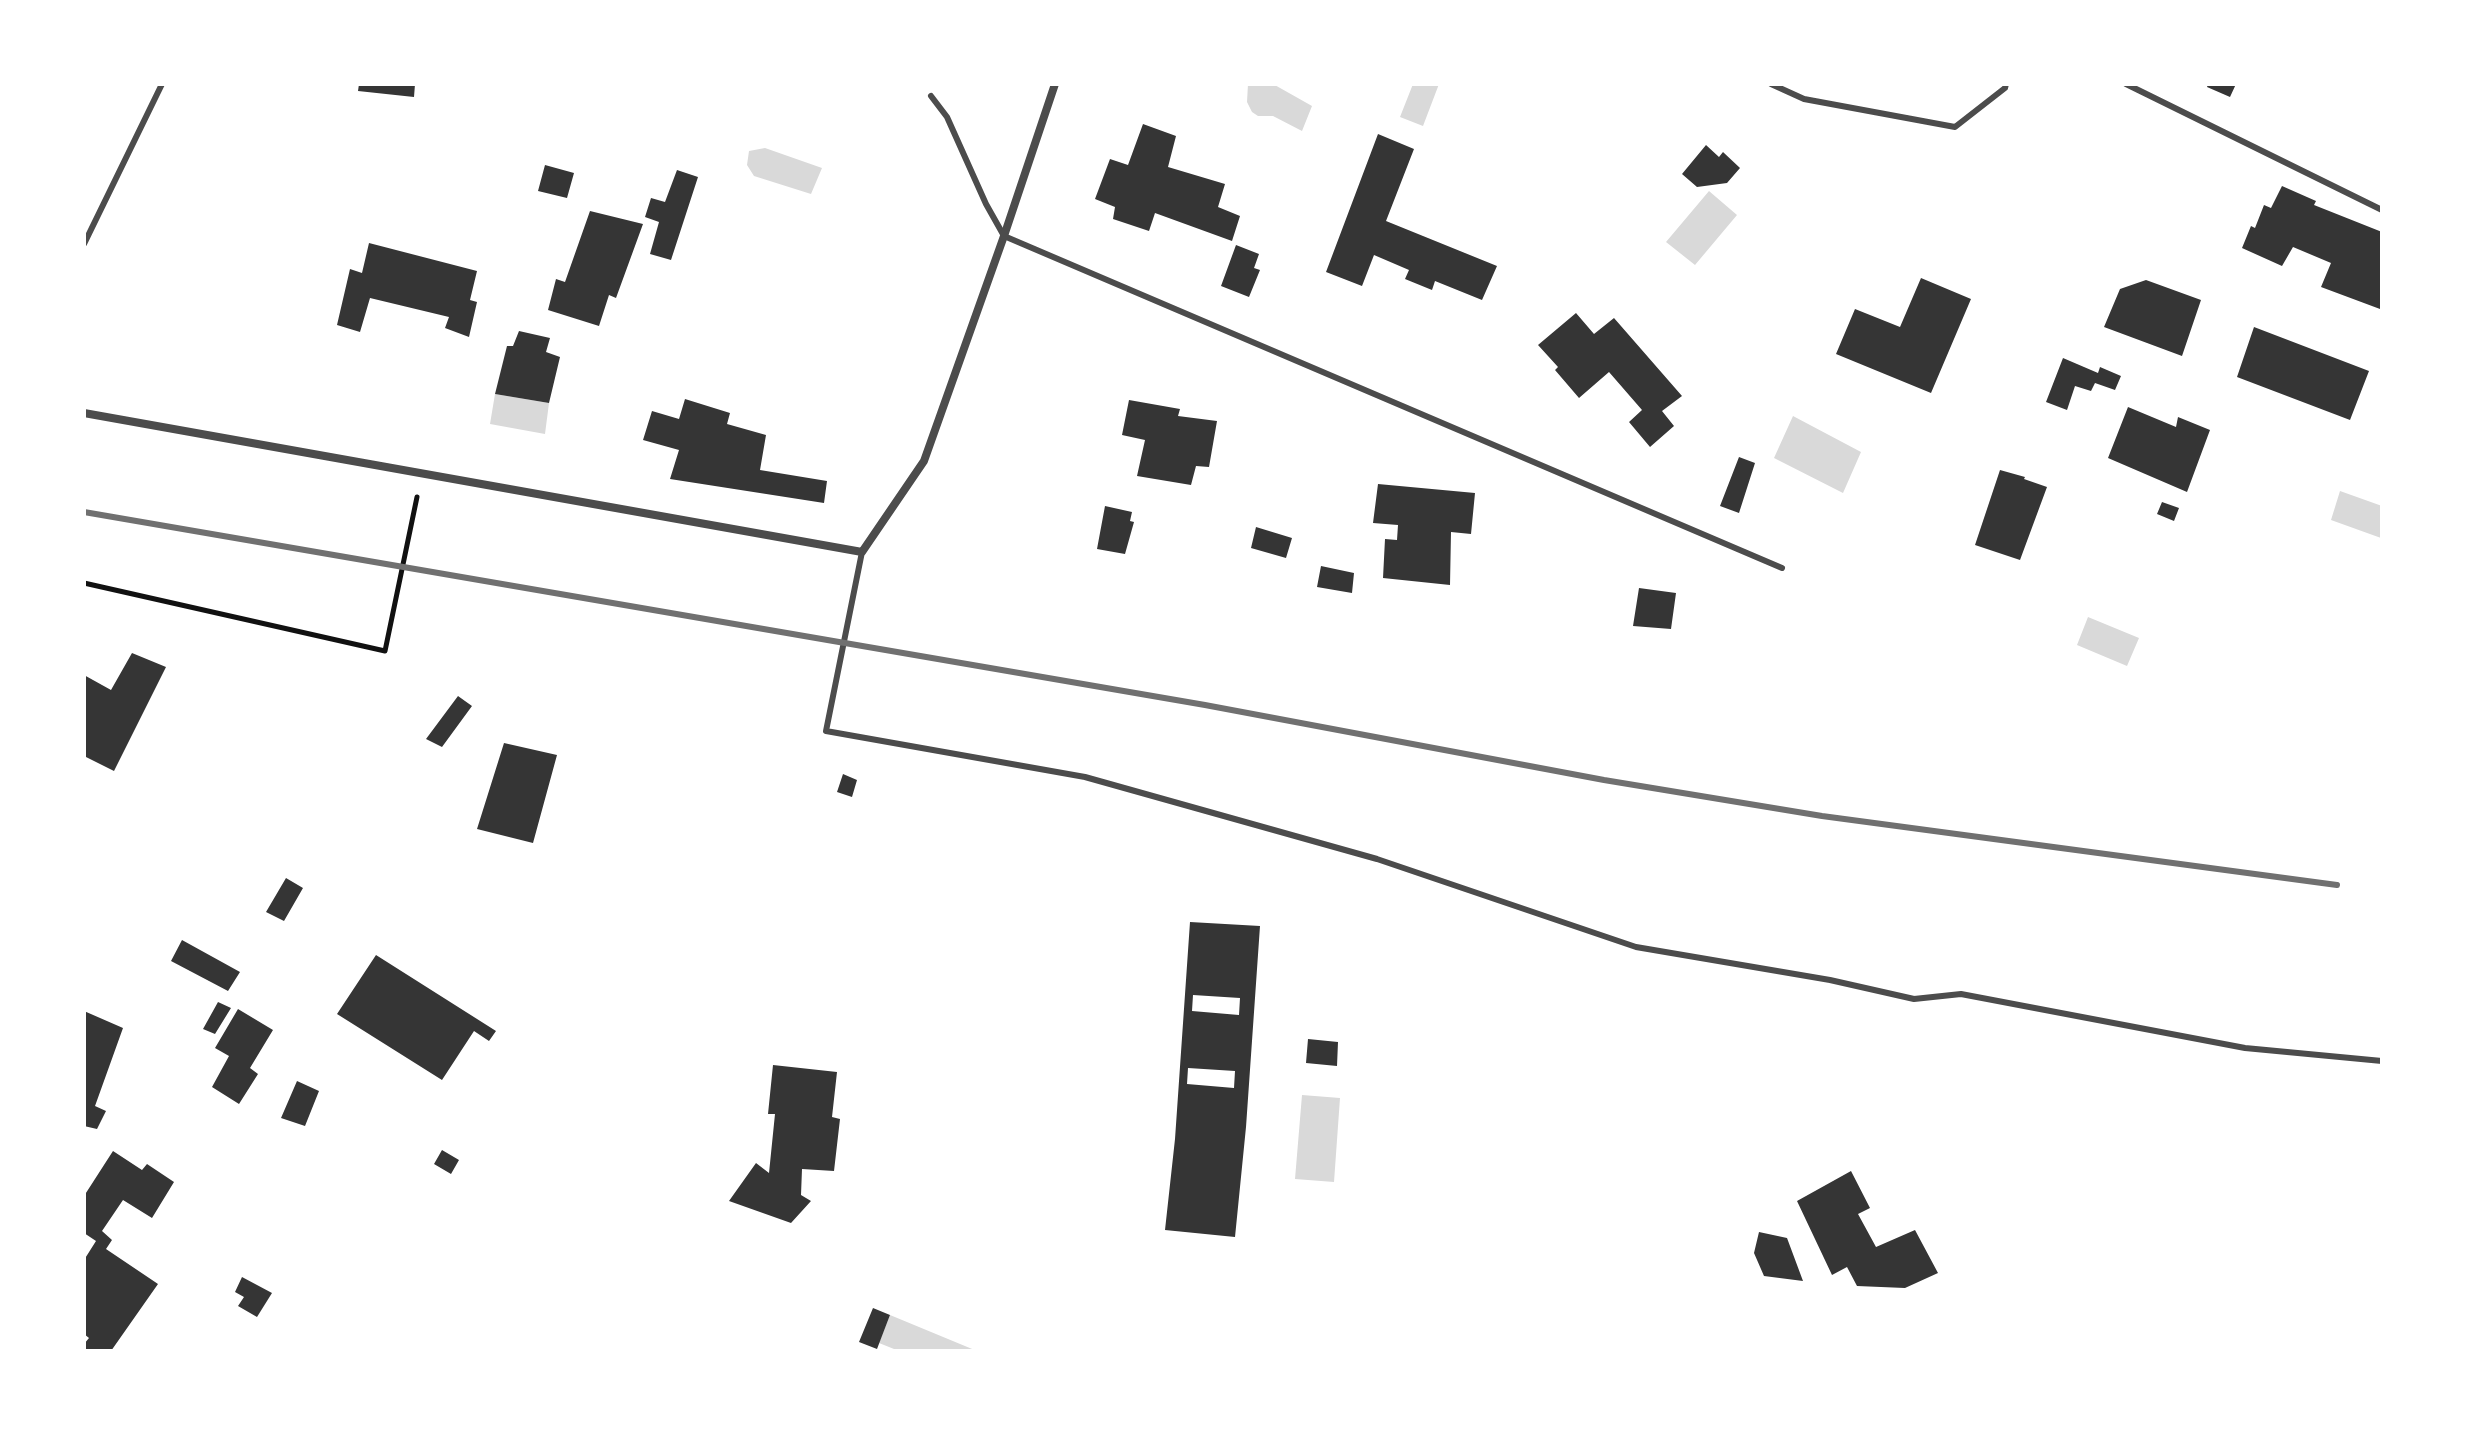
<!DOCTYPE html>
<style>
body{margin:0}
#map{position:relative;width:2466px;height:1435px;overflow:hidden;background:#fff;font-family:Helvetica,sans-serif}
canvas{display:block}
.frame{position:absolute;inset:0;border:86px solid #fff;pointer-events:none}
</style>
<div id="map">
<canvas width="2466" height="1435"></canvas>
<div class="frame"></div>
</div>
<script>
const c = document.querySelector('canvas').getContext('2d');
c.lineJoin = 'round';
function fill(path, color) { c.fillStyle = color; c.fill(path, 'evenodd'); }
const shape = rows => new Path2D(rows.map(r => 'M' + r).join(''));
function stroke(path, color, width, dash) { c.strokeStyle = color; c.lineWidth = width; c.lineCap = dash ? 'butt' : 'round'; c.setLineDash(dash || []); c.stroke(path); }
const water = shape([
 [1248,84,1273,84,1312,106,1302,131,1273,116,1258,116,1252,112,1247,102],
 [1413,84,1439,84,1423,126,1400,117],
 [765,148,822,168,811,194,754,176,747,165,749,151],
 [1709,191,1737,215,1695,265,1666,242],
 [495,394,549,403,545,434,490,424],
 [1793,416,1861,452,1843,493,1774,458],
 [2340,491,2382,506,2381,538,2331,520],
 [2088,617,2139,638,2127,666,2077,645],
 [1302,1095,1340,1098,1334,1182,1295,1179],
 [890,1315,977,1351,899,1351,879,1343]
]);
const building = shape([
 [359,84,415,84,414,97,358,91],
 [2208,84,2236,84,2230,97,2207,87],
 [1143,124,1176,136,1168,167,1225,184,1218,207,1240,216,1232,241,1155,213,1149,231,1113,219,1115,207,1095,199,1110,159,1128,165],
 [1378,134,1414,149,1386,221,1497,266,1482,300,1435,281,1432,290,1405,279,1409,270,1374,255,1362,286,1326,272],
 [1706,145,1719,157,1723,152,1740,168,1727,183,1697,187,1682,174],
 [545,165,574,173,567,198,538,191],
 [677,170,698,177,671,260,650,254,659,222,645,217,651,198,665,202],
 [2282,186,2316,201,2314,205,2382,232,2380,309,2321,287,2331,263,2293,247,2282,266,2242,248,2251,226,2255,228,2264,205,2271,208],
 [590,211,643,224,616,298,609,295,599,326,548,310,556,279,565,282],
 [369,243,477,271,470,300,477,302,469,337,445,328,449,317,370,298,360,332,337,325,350,269,362,273],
 [1236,245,1259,254,1254,268,1260,270,1249,297,1221,286],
 [1921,278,1971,299,1931,393,1836,354,1855,309,1900,327],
 [2146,280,2201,300,2182,356,2104,327,2120,289],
 [1576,313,1594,334,1614,318,1682,396,1662,411,1674,426,1650,447,1629,422,1642,410,1609,372,1579,398,1555,370,1558,367,1538,345],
 [2254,327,2369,371,2350,420,2237,377],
 [519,331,550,338,546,352,560,357,549,403,495,394,507,346,513,346],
 [2063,358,2098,373,2100,367,2121,376,2115,390,2095,383,2091,391,2075,386,2067,410,2046,402],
 [685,399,730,413,727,424,766,435,760,470,827,481,824,503,670,479,679,450,643,440,652,411,679,419],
 [1129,400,1180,409,1178,416,1217,421,1209,467,1196,466,1191,485,1137,476,1145,440,1122,435],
 [2128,407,2176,427,2178,417,2210,430,2187,492,2108,458],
 [1739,457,1755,463,1739,513,1720,506],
 [2000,470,2025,477,2024,479,2047,487,2020,560,1975,545],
 [1378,484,1475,493,1471,534,1451,532,1450,585,1383,578,1385,539,1397,540,1398,525,1373,523],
 [2162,502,2179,508,2174,521,2157,514],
 [1105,506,1132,512,1130,521,1134,522,1125,554,1097,549],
 [1256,527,1292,538,1286,558,1251,548],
 [1321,566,1354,573,1352,593,1317,587],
 [1639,588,1676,593,1671,629,1633,626],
 [132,653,166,667,114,771,84,756,84,675,111,690],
 [458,696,472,706,442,747,426,739],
 [504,743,557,755,533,843,477,829],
 [843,774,857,780,852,797,837,792],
 [286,878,303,888,284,921,266,912],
 [1190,922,1260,926,1246,1127,1235,1237,1165,1230,1175,1139],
 [1193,995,1240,998,1239,1015,1192,1011],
 [1188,1068,1235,1071,1234,1088,1187,1084],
 [182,940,240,972,228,991,171,961],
 [376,955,496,1031,489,1041,474,1031,442,1080,337,1014],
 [218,1002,231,1008,215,1034,203,1029],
 [238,1009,273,1030,250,1068,258,1074,239,1104,212,1087,229,1056,215,1048],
 [84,1011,123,1028,95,1106,106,1111,97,1129,84,1126],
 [1308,1039,1338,1042,1337,1066,1306,1063],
 [773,1065,837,1072,832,1117,840,1119,834,1171,802,1169,801,1195,811,1201,791,1223,729,1201,756,1163,769,1173,775,1114,768,1114],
 [297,1081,319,1091,305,1126,281,1118],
 [442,1150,459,1160,451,1174,434,1164],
 [113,1151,142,1170,147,1164,174,1182,152,1218,123,1200,102,1231,112,1240,106,1249,158,1284,111,1351,84,1351,84,1344,89,1338,84,1334,84,1260,96,1241,84,1233,84,1196],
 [1851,1171,1870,1208,1858,1214,1876,1247,1915,1230,1938,1273,1905,1288,1857,1286,1847,1267,1832,1275,1797,1201],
 [1759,1232,1787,1238,1803,1281,1764,1276,1754,1253],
 [242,1277,272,1293,257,1317,238,1306,244,1297,235,1292],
 [873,1308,890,1315,877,1349,859,1342]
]);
const path = shape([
 [84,583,385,651,417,497]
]);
const service = shape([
 [1771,84,1804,99,1955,127,2005,88,2006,84],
 [2126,84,2382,210],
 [931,96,947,117,986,204,1004,236,1782,568],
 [84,244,162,84],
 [862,552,826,731,1085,777,1377,859,1636,947,1830,980,1914,999,1961,994,2245,1048,2382,1061]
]);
const minor = shape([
 [84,413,862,552,924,461,1004,236,1055,84]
]);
const rail = shape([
 [84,512,1205,705,1604,780,1822,816,2337,885]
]);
fill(water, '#d9d9d9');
fill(building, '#353535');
stroke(path, '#111', 5);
stroke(service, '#4c4c4c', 6);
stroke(minor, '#4c4c4c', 8);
stroke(rail, '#707070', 6);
</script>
